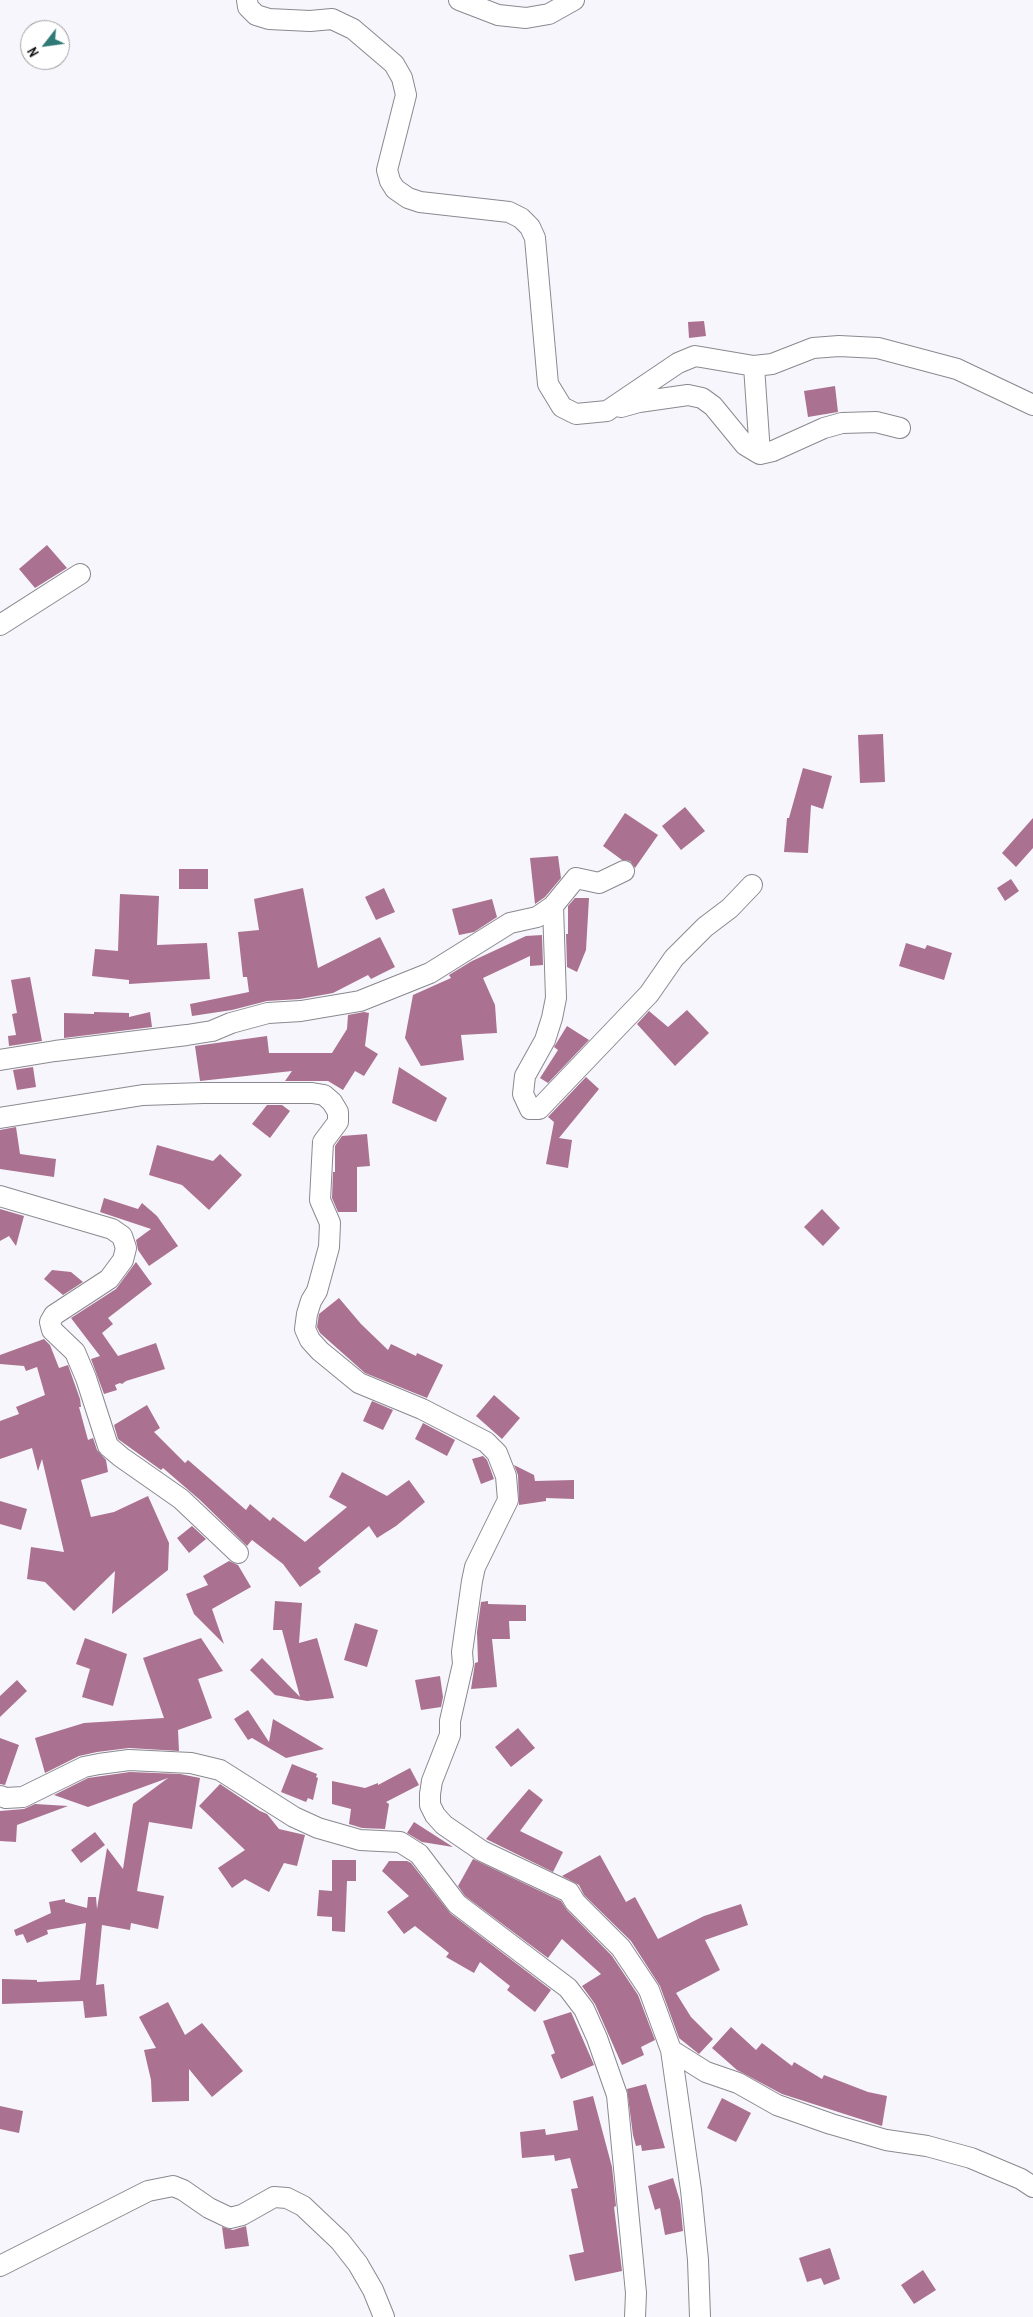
<!DOCTYPE html>
<style>
body{margin:0}
#map{position:relative;width:1033px;height:2317px;overflow:hidden;background:#f6f6fc;font-family:"Archivo Narrow",sans-serif}
canvas{display:block}
.north{position:absolute;left:20px;top:20px;width:50px;height:50px;box-sizing:border-box;background:#fff;border:1px solid #9f9fa0;border-radius:50%;rotate:240deg;font-size:14px;font-weight:700;line-height:20px;text-align:center;color:#101012}
.north::after{content:'';display:block;margin:auto;width:18px;height:22px;background:#2f7976;clip-path:polygon(50% 0,100% 100%,50% 72%,0 100%)}
</style>
<div id="map">
<canvas width="1033" height="2317"></canvas>
<div class="north">N</div>
</div>
<script>
const c = document.querySelector('canvas').getContext('2d');
c.lineJoin = 'round';
function fill(path, color) { c.fillStyle = color; c.fill(path, 'evenodd'); }
const shape = rows => new Path2D(rows.map(r => 'M' + r).join(''));
function stroke(path, color, width, dash) { c.strokeStyle = color; c.lineWidth = width; c.lineCap = dash ? 'butt' : 'round'; c.setLineDash(dash || []); c.stroke(path); }
const building = shape([
 [704,321,706,336,689,338,688,322],
 [835,386,838,412,808,417,804,391],
 [47,545,67,568,35,588,19,569],
 [883,734,885,782,860,783,858,735],
 [803,768,832,776,823,809,811,805,808,853,784,852,787,818,789,818],
 [685,807,705,831,681,850,662,826],
 [625,813,658,835,635,868,630,861,622,860,603,846],
 [1033,818,1033,848,1016,867,1002,853],
 [558,856,561,878,545,897,535,904,530,858],
 [179,869,208,869,208,889,179,889],
 [1011,879,1019,891,1005,901,997,888],
 [303,888,318,968,380,937,395,967,371,979,368,975,333,993,300,999,267,1001,232,1010,192,1016,190,1004,249,992,247,977,243,977,238,932,259,930,254,899],
 [384,888,395,912,376,920,365,897],
 [120,894,159,896,157,945,207,943,210,979,129,984,129,980,92,976,95,949,118,951],
 [575,898,589,898,586,950,577,972,567,967,566,934,568,934,568,906],
 [492,899,497,917,474,932,459,935,452,909],
 [542,935,543,965,530,966,530,956,483,978,495,1005,497,1033,461,1035,464,1060,421,1066,405,1038,413,995,451,978,449,975,472,961,526,936],
 [906,943,925,949,927,945,952,953,944,980,899,966],
 [30,977,42,1041,9,1046,8,1036,16,1035,12,1014,17,1013,11,980],
 [687,1010,709,1033,675,1066,637,1024,649,1011,668,1027],
 [94,1012,129,1013,129,1017,150,1012,152,1027,64,1038,64,1013,94,1014],
 [364,1012,369,1013,365,1046,378,1054,364,1076,355,1071,343,1090,328,1081,285,1081,292,1071,200,1081,195,1046,267,1036,269,1053,332,1053,347,1029,348,1015],
 [567,1026,589,1040,548,1083,540,1078,558,1050,554,1047],
 [33,1067,36,1087,17,1090,13,1070],
 [399,1067,447,1098,436,1122,392,1103],
 [586,1077,599,1089,559,1138,572,1140,568,1168,546,1164,554,1122,548,1117],
 [267,1105,282,1105,290,1111,270,1138,252,1124],
 [16,1127,20,1154,56,1159,54,1177,0,1169,0,1130],
 [367,1134,370,1166,357,1167,357,1212,338,1212,332,1198,333,1172,335,1172,335,1146,342,1136],
 [157,1145,213,1161,220,1154,242,1175,209,1210,182,1185,149,1175],
 [104,1198,138,1209,142,1203,157,1216,178,1246,149,1266,138,1250,136,1240,151,1229,100,1212],
 [0,1209,24,1216,16,1246,9,1236,0,1241],
 [822,1209,840,1228,823,1246,804,1227],
 [136,1262,152,1284,108,1318,113,1324,102,1333,118,1356,156,1343,165,1369,126,1381,122,1384,120,1383,115,1385,117,1390,104,1394,91,1359,100,1356,71,1318,116,1289],
 [52,1270,71,1272,83,1282,63,1295,44,1279],
 [339,1298,361,1324,388,1350,391,1344,416,1356,417,1353,443,1365,427,1398,365,1373,320,1333,317,1327,319,1314],
 [44,1339,50,1345,59,1368,68,1365,80,1399,81,1407,79,1407,88,1440,93,1438,97,1450,106,1460,108,1472,81,1480,91,1517,114,1512,148,1496,169,1543,168,1570,112,1614,115,1571,74,1611,45,1582,27,1579,31,1547,64,1552,42,1459,38,1471,32,1448,0,1459,0,1421,19,1414,16,1407,45,1395,37,1367,26,1371,24,1366,0,1364,0,1355],
 [494,1395,520,1418,502,1439,476,1416],
 [372,1401,393,1410,383,1430,363,1421],
 [147,1405,160,1428,154,1432,185,1463,188,1460,246,1510,250,1504,270,1521,273,1517,305,1542,347,1507,329,1497,342,1472,387,1496,409,1480,425,1502,396,1526,377,1538,369,1526,318,1568,321,1572,300,1587,283,1564,252,1540,247,1546,200,1500,163,1468,161,1470,118,1439,114,1425],
 [423,1423,455,1440,447,1456,415,1439],
 [483,1456,487,1460,494,1479,481,1484,472,1459],
 [514,1465,534,1475,535,1481,574,1480,574,1499,546,1498,546,1501,519,1505,518,1475],
 [0,1501,27,1509,21,1530,0,1524],
 [192,1526,206,1539,189,1553,177,1538],
 [229,1561,238,1565,251,1587,212,1609,224,1644,194,1614,186,1594,208,1585,203,1576],
 [275,1601,302,1603,299,1643,317,1638,334,1698,307,1701,275,1695,250,1670,262,1658,300,1697,282,1630,273,1630],
 [488,1601,488,1604,526,1605,526,1621,509,1621,510,1639,492,1639,497,1687,471,1689,475,1663,478,1662,477,1632,481,1602],
 [355,1623,378,1630,367,1667,344,1660],
 [85,1638,127,1654,113,1706,82,1697,90,1669,76,1664],
 [201,1638,223,1671,198,1679,212,1718,178,1730,179,1751,129,1748,97,1752,79,1756,45,1773,35,1738,84,1723,164,1718,143,1658],
 [440,1676,443,1697,441,1707,421,1710,415,1680],
 [17,1680,27,1691,0,1717,0,1696],
 [248,1710,269,1742,273,1719,324,1749,286,1758,252,1738,248,1740,234,1719],
 [518,1728,535,1748,511,1767,495,1747],
 [0,1738,19,1745,5,1785,0,1784],
 [292,1764,317,1774,316,1777,318,1778,313,1800,308,1798,306,1802,281,1792],
 [410,1768,419,1785,386,1802,389,1804,385,1829,362,1828,349,1824,351,1809,332,1804,332,1781,365,1788,378,1783,378,1785],
 [130,1772,180,1774,200,1778,192,1829,149,1822,137,1891,164,1896,158,1929,131,1923,130,1930,102,1925,96,1985,104,1984,107,2016,85,2018,83,2001,2,2004,2,1979,37,1980,37,1982,80,1980,86,1923,47,1930,48,1934,27,1943,23,1934,16,1936,14,1930,51,1913,49,1902,65,1899,65,1902,87,1908,88,1897,96,1897,97,1909,107,1848,123,1869,133,1804,168,1778,88,1807,54,1795,88,1778],
 [220,1784,260,1811,267,1814,279,1829,305,1835,297,1866,284,1863,269,1892,245,1879,232,1888,218,1868,245,1850,199,1806],
 [529,1789,543,1800,520,1831,563,1852,553,1872,486,1839],
 [35,1804,68,1806,17,1825,16,1842,0,1841,0,1811,24,1809],
 [414,1822,453,1847,422,1842,407,1833],
 [95,1832,105,1845,81,1863,71,1850],
 [600,1855,626,1902,635,1897,658,1939,704,1916,741,1904,748,1925,705,1940,720,1970,676,1993,691,2017,713,2039,699,2054,679,2038,660,1986,631,1941,584,1895,579,1885,562,1876],
 [473,1859,561,1901,567,1910,612,1956,638,1995,655,2040,641,2047,644,2055,622,2065,595,2004,582,1986,601,1974,562,1939,548,1958,465,1896,458,1886],
 [332,1860,356,1860,356,1881,347,1881,345,1932,332,1931,332,1917,317,1916,319,1890,332,1891],
 [389,1861,407,1861,411,1863,450,1913,551,1990,535,2012,507,1990,510,1986,480,1962,474,1973,446,1957,449,1953,415,1926,404,1934,387,1912,409,1896,382,1871],
 [168,2002,185,2035,202,2023,243,2071,212,2097,189,2069,189,2101,152,2102,151,2080,144,2050,156,2048,139,2017],
 [571,2012,594,2065,561,2079,551,2055,555,2053,543,2021],
 [731,2027,756,2050,762,2043,792,2066,794,2062,822,2079,824,2075,868,2092,887,2096,882,2126,782,2094,737,2070,712,2048],
 [646,2084,665,2148,642,2151,641,2145,636,2146,633,2135,627,2089],
 [593,2096,612,2167,616,2206,614,2207,622,2271,575,2281,569,2255,584,2252,571,2189,578,2188,570,2158,555,2161,554,2155,522,2158,520,2132,545,2129,546,2135,578,2130,573,2101],
 [722,2098,751,2113,736,2142,707,2128],
 [0,2106,23,2111,19,2133,0,2129],
 [673,2178,680,2201,683,2231,665,2235,660,2208,655,2210,648,2186],
 [246,2226,249,2246,225,2249,222,2227,233,2230],
 [830,2248,840,2279,824,2285,821,2278,807,2282,799,2258],
 [923,2270,936,2290,914,2304,901,2285]
]);
const minor = shape([
 [247,0,248,7,256,15,269,19,310,21,332,19,353,29,394,64,402,78,406,95,387,170,390,181,395,189,408,198,420,202,509,212,521,218,530,227,535,238,548,384,562,407,576,414,607,411,678,363,695,356,754,366,772,364,813,348,839,346,878,348,957,369,1033,405],
 [459,0,498,15,526,18,549,14,574,0],
 [754,366,760,454],
 [621,407,639,402,688,395,702,398,713,406,745,445,760,454,773,451,824,428,842,423,876,422,900,428],
 [0,625,80,574],
 [553,906,556,998,552,1018,545,1040,525,1076,523,1094,530,1109,539,1109,649,994,674,958,705,927,730,908,752,885],
 [0,1060,55,1051,187,1035,212,1031,231,1023,268,1013,301,1011,360,1001,430,973,510,923,537,917,553,906,576,878,599,883,624,871],
 [0,1118,143,1095,203,1093,312,1093,324,1095,332,1102,338,1112,338,1122,323,1142,320,1200,330,1223,329,1247,317,1291,311,1301,307,1314,305,1329,310,1340,320,1351,359,1383,422,1409,486,1442,497,1453,506,1476,508,1500,475,1567,472,1581,462,1652,463,1664,450,1721,450,1735,432,1781,430,1794,430,1805,435,1815,444,1825,482,1851,569,1892,575,1902,621,1948,649,1990,671,2050,706,2072,738,2083,777,2105,831,2124,886,2140,927,2146,971,2158,1021,2179,1033,2187],
 [0,1196,112,1229,122,1236,126,1248,123,1260,109,1279,54,1315,50,1322,52,1330,75,1352,86,1378,108,1446,121,1457,181,1499,238,1553],
 [0,1796,6,1798,23,1797,84,1767,99,1764,129,1760,191,1763,220,1770,294,1817,318,1828,360,1840,400,1842,419,1854,457,1904,568,1988,584,2009,597,2038,617,2095,636,2293,635,2317],
 [671,2050,691,2190,698,2260,700,2317],
 [0,2266,148,2191,173,2186,183,2190,209,2208,230,2218,242,2215,274,2197,287,2198,303,2206,340,2241,358,2264,373,2290,384,2317]
]);
fill(building, '#ab7190');
stroke(minor, '#8a898f', 22);
stroke(minor, '#fff', 20);
</script>
